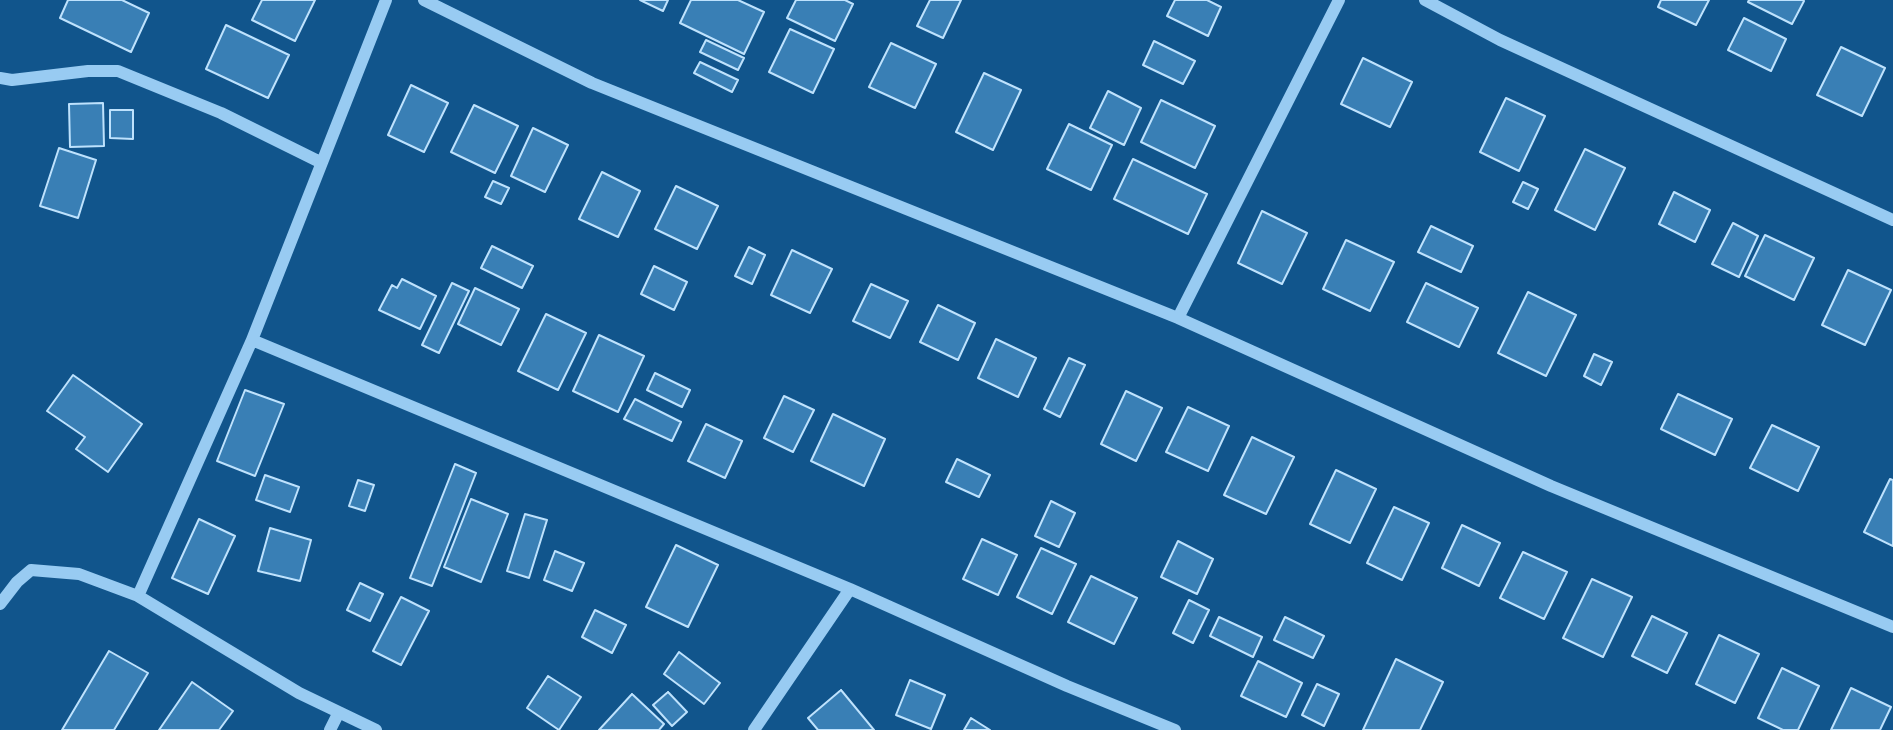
<!DOCTYPE html>
<style>
body{margin:0}
canvas{display:block;background:#11558c}
</style>
<canvas width="1893" height="730"></canvas>
<script>
const c = document.querySelector('canvas').getContext('2d');
c.lineJoin = 'round';
function fill(path, color) { c.fillStyle = color; c.fill(path, 'evenodd'); }
const shape = rows => new Path2D(rows.map(r => 'M' + r).join(''));
function stroke(path, color, width, dash) { c.strokeStyle = color; c.lineWidth = width; c.lineCap = dash ? 'butt' : 'round'; c.setLineDash(dash || []); c.stroke(path); }
const building = shape([
 [68,0,122,0,149,13,131,52,60,18,68,0],
 [262,0,315,0,295,41,252,20,262,0],
 [640,0,668,0,663,11,640,0],
 [691,0,738,0,764,12,744,54,680,23,691,0],
 [796,0,845,0,853,4,835,41,787,18,796,0],
 [930,0,961,0,943,38,917,26,930,0],
 [1175,0,1207,0,1221,7,1208,36,1167,16,1175,0],
 [1661,0,1709,0,1696,25,1658,7,1661,0],
 [1749,0,1803,0,1804,1,1792,24,1748,2,1749,0],
 [1744,18,1786,39,1771,71,1728,50,1744,18],
 [226,25,289,55,268,98,206,69,226,25],
 [790,29,834,49,813,93,769,72,790,29],
 [706,40,744,58,738,70,700,52,706,40],
 [1154,41,1195,61,1183,84,1143,65,1154,41],
 [891,43,936,64,915,108,869,87,891,43],
 [1841,47,1885,68,1862,116,1817,95,1841,47],
 [1363,58,1412,82,1390,127,1341,104,1363,58],
 [700,62,738,80,732,92,694,73,700,62],
 [984,73,1021,90,993,150,956,132,984,73],
 [411,85,448,103,424,152,388,135,411,85],
 [1108,91,1141,108,1124,145,1090,128,1108,91],
 [1506,98,1545,116,1519,171,1480,152,1506,98],
 [1161,100,1215,126,1195,168,1141,142,1161,100],
 [103,103,104,146,70,147,69,104,103,103],
 [474,105,518,126,495,173,451,152,474,105],
 [110,110,133,110,133,139,110,138,110,110],
 [1069,124,1112,145,1091,190,1047,169,1069,124],
 [533,128,568,145,545,192,511,176,533,128],
 [59,148,96,160,78,218,40,206,59,148],
 [1585,149,1625,168,1595,230,1555,210,1585,149],
 [1133,159,1207,194,1188,234,1114,199,1133,159],
 [602,172,640,191,618,237,579,219,602,172],
 [493,181,509,188,501,204,485,197,493,181],
 [1523,182,1538,189,1528,209,1513,202,1523,182],
 [676,186,718,206,697,249,655,229,676,186],
 [1674,192,1710,210,1695,242,1659,224,1674,192],
 [1262,211,1307,233,1282,284,1238,263,1262,211],
 [1733,223,1758,236,1739,277,1712,264,1733,223],
 [1431,226,1473,246,1461,272,1418,252,1431,226],
 [1765,235,1814,258,1794,300,1745,276,1765,235],
 [1346,240,1394,262,1370,311,1323,289,1346,240],
 [492,246,533,266,522,288,481,268,492,246],
 [749,247,765,255,752,284,735,276,749,247],
 [792,250,832,269,810,313,771,295,792,250],
 [654,266,687,282,674,310,641,294,654,266],
 [1848,270,1891,290,1865,345,1822,325,1848,270],
 [402,279,436,296,420,329,379,310,392,285,397,288,402,279],
 [452,283,469,291,439,353,422,345,452,283],
 [1426,283,1478,308,1459,347,1407,322,1426,283],
 [871,284,908,301,890,338,853,321,871,284],
 [475,288,519,309,501,345,458,324,475,288],
 [1528,292,1576,315,1546,376,1498,353,1528,292],
 [938,305,975,323,958,360,920,342,938,305],
 [546,314,586,333,558,390,518,371,546,314],
 [599,335,644,356,618,412,573,391,599,335],
 [996,339,1036,358,1018,397,978,378,996,339],
 [1594,354,1612,362,1601,385,1584,376,1594,354],
 [1069,358,1085,365,1060,417,1044,409,1069,358],
 [655,373,690,390,682,407,647,390,655,373],
 [73,375,142,424,108,472,76,449,85,437,47,411,73,375],
 [245,390,284,404,255,476,217,461,245,390],
 [1126,391,1162,408,1136,461,1101,444,1126,391],
 [1678,394,1732,419,1715,455,1661,429,1678,394],
 [784,396,814,410,793,452,764,438,784,396],
 [635,399,681,422,672,441,624,419,635,399],
 [1188,407,1229,426,1208,471,1166,452,1188,407],
 [833,414,885,439,864,486,811,461,833,414],
 [706,424,742,441,725,478,688,461,706,424],
 [1772,425,1819,447,1798,491,1750,468,1772,425],
 [1252,437,1294,457,1266,514,1224,495,1252,437],
 [957,459,990,475,979,497,946,482,957,459],
 [455,464,476,473,432,586,410,578,455,464],
 [1336,470,1376,489,1350,543,1310,524,1336,470],
 [265,475,299,487,290,512,256,500,265,475],
 [1890,479,1893,480,1893,546,1864,532,1890,479],
 [358,480,374,485,365,511,349,506,358,480],
 [471,499,508,514,481,582,444,567,471,499],
 [1051,501,1075,513,1059,547,1035,536,1051,501],
 [1394,507,1429,523,1402,580,1367,563,1394,507],
 [525,514,547,520,529,578,507,571,525,514],
 [199,519,235,536,208,594,172,578,199,519],
 [1462,525,1500,543,1479,586,1442,568,1462,525],
 [270,528,311,540,300,581,258,571,270,528],
 [982,539,1017,555,998,595,963,579,982,539],
 [1178,541,1213,559,1197,594,1161,577,1178,541],
 [676,545,718,565,688,627,646,607,676,545],
 [1041,548,1076,564,1052,614,1017,597,1041,548],
 [555,551,584,563,572,591,544,580,555,551],
 [1523,552,1567,572,1544,619,1500,598,1523,552],
 [1091,576,1137,598,1114,644,1068,622,1091,576],
 [1592,579,1632,597,1603,657,1563,638,1592,579],
 [360,583,383,594,370,621,347,610,360,583],
 [401,597,429,611,401,665,373,651,401,597],
 [1189,600,1209,610,1193,643,1173,633,1189,600],
 [595,610,626,625,612,653,582,637,595,610],
 [1652,616,1687,633,1667,673,1632,656,1652,616],
 [1219,617,1262,637,1253,657,1210,636,1219,617],
 [1285,617,1324,636,1313,658,1274,640,1285,617],
 [1719,635,1759,654,1735,703,1696,684,1719,635],
 [109,651,148,673,114,730,62,730,109,651],
 [679,652,720,683,704,704,664,674,679,652],
 [1396,659,1443,682,1420,730,1363,730,1396,659],
 [1258,661,1302,683,1286,717,1241,696,1258,661],
 [1782,668,1819,686,1798,730,1783,730,1758,718,1782,668],
 [548,676,581,697,559,730,527,708,548,676],
 [910,680,945,695,931,729,896,715,910,680],
 [192,682,233,711,219,730,159,730,192,682],
 [1317,684,1339,694,1324,726,1302,715,1317,684],
 [1851,688,1891,707,1880,730,1831,730,1851,688],
 [841,690,874,730,818,730,808,718,841,690],
 [668,692,687,712,672,726,653,705,668,692],
 [632,694,664,724,659,730,599,730,632,694],
 [971,718,990,730,964,730,971,718]
]);
const minor = shape([
 [424,0,592,83,1178,318,1551,486,1893,627],
 [1425,0,1500,40,1893,220],
 [0,78,12,80,88,71,118,71,221,113,320,162],
 [1178,318,1339,0],
 [252,340,850,589,1067,686,1175,730],
 [0,604,17,582,31,570,79,574,138,596],
 [330,730,339,712],
 [376,730,299,693,138,596,252,340,386,0],
 [754,730,850,589]
]);
fill(building, '#397fb5');
stroke(building, '#bee2fd', 2);
stroke(minor, '#98cbf2', 12);
</script>
